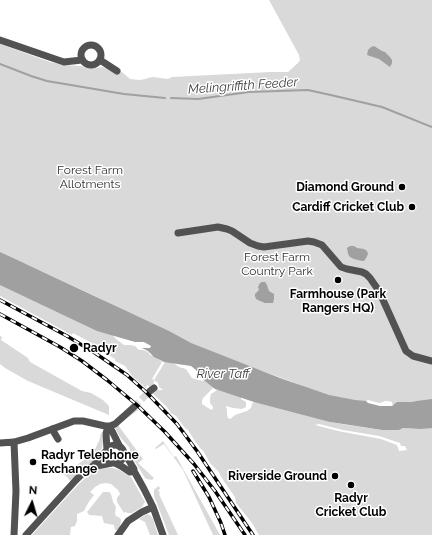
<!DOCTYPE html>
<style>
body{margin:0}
#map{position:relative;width:432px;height:535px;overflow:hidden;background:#fff;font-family:Raleway,sans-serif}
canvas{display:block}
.north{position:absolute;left:12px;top:483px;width:40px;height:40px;-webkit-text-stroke:3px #fff;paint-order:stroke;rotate:5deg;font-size:11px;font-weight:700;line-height:16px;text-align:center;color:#000}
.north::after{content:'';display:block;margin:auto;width:14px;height:18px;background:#000;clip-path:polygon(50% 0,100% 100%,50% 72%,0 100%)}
</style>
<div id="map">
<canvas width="432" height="535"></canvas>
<div class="north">N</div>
</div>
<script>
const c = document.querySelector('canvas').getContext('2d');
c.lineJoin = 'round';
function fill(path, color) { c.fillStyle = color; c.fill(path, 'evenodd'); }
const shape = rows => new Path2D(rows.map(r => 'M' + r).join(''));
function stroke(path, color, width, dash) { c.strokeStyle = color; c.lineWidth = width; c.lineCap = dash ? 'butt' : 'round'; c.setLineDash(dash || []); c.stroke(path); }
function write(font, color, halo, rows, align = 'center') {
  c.font = font + ' Raleway,sans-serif'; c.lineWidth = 3; c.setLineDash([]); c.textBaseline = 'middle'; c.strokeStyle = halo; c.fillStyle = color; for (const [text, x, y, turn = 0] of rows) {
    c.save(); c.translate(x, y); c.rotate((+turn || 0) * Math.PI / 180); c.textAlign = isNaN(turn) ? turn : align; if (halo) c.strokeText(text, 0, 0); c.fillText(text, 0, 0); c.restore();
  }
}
const green = shape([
 [269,0,432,0,432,405,413,401,393,406,392,402,388,401,385,401,383,402,379,403,368,400,363,403,338,397,332,397,309,389,290,381,192,346,97,297,26,264,0,257,0,44,50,62,63,65,81,66,86,68,95,67,96,68,102,67,122,72,130,79,140,80,145,79,148,78,153,77,168,79,172,77,271,72,288,72,298,63,300,60,299,55],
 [0,279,111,333,116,339,124,345,131,345,135,346,139,350,143,350,148,352,150,355,154,356,162,362,152,379,154,380,165,362,167,361,172,362,179,367,186,369,192,378,202,381,208,380,214,387,203,398,202,401,202,404,208,408,212,410,213,407,210,403,210,398,211,394,216,391,220,385,242,396,241,399,246,402,246,407,242,409,233,408,226,406,227,411,227,415,228,418,230,419,235,415,247,411,251,408,252,404,256,399,330,421,330,422,347,425,382,430,398,430,403,428,420,429,432,424,432,535,259,535,252,523,236,503,235,497,221,477,219,472,210,463,204,452,200,448,195,441,188,430,185,428,176,416,171,413,168,408,151,392,155,390,163,390,159,387,158,383,154,380,154,383,150,388,149,386,147,385,146,388,133,377,125,366,115,361,115,359,92,344,92,343,73,333,72,335,0,296],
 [319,424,343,430,379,436,400,443,401,446,405,446,407,450,399,451,397,445,381,439,338,431,315,425],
 [0,336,2,337,1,340,28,358,30,362,82,391,91,393,103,400,109,406,109,415,28,381,5,368,0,364],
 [136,408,138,410,118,425,143,459,138,463,154,478,152,480,147,479,145,478,132,457,129,447,120,437,115,428],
 [101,432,103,436,103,441,102,448,99,453,92,462,70,481,67,477,63,474,90,456,94,451,99,441],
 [163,441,174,457,176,456,220,535,213,535,183,470,164,444,156,449,155,448],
 [107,468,113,468,119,470,131,477,145,502,142,507,132,513,128,513,125,512,124,513,117,502,117,498,120,494,118,490,111,484,106,483,100,484,95,487,90,492,94,495,88,503,84,511,77,514,77,521,75,526,71,527,70,535,32,535,75,488,89,474,101,469],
 [159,486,160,489,158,490,160,493,159,494,178,535,169,535,154,496,154,490,156,488],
 [103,492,109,492,111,494,113,502,116,507,115,514,116,516,120,518,121,520,120,527,117,530,115,530,114,525,104,523,102,516,89,515,87,512],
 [147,514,150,515,153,519,158,535,150,535,145,522,139,519]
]);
const water = shape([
 [374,46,382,51,385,52,390,57,392,60,392,63,390,67,379,59,367,55,368,50,371,47],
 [350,246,354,246,357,248,364,249,367,251,368,254,366,258,364,261,362,261,354,259,350,257,348,254,347,248],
 [0,252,26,264,169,331,191,343,280,378,329,395,355,400,366,401,368,403,380,406,392,406,397,402,409,402,432,399,432,428,420,429,403,428,399,430,382,430,330,422,254,402,215,389,200,377,196,370,191,366,164,362,154,357,148,351,142,348,150,348,151,346,144,342,135,342,97,331,0,285],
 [262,282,265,282,267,285,269,291,274,294,274,299,273,303,265,303,260,301,256,299,255,296,255,294,259,290,258,287,260,283]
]);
const stream = shape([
 [0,64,31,76,47,81,124,94,165,98],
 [171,98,198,99,249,92,308,90,335,96,382,107,432,127]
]);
const streetTunnel = shape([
 [134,407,150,391]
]);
const street = shape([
 [0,40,58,60,64,62,82,60],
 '81 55a10 10 0 1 1 20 0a10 10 0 1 1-20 0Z',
 [100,60,117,71],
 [178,233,218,227,227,229,232,231,250,243,258,246,264,247,308,241,314,242,322,245,341,267,347,269,362,272,366,274,370,278,379,291,406,351,413,356,432,361],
 [150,391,154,388],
 [108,428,112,431,120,447],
 [52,429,58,439],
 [14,442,16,491,14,535],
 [0,443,14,442,28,438,74,421,83,421,105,426,110,426,115,424,134,407],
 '106 454a9 9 0 1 1 18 0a9 9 0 1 1-18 0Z',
 [122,449,134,469,134,471,144,489,153,507,163,535],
 [107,450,106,433,108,427],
 [115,463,121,466,130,472,134,471],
 [93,466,97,466,112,463],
 [26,535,76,480,84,472,93,466,106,451],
 [118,535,128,521,142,512,153,507]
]);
const rail = shape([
 [0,300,67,336,95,353,127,375,147,393,177,424,197,451,253,535],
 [0,314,60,347,82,361,107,380,137,405,165,432,194,464,215,491,245,535],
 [193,471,209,497,221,523,225,535]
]);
const markers = [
 [402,187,4,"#000"],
 [412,207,4,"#000"],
 [338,280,4,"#000"],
 [74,348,5,"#000"],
 [33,462,4,"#000"],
 [335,476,4,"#000"],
 [351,485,4,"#000"]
];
const parkNames = [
 ["Forest Farm",90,170],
 ["Allotments",90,184],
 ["Forest Farm",277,257],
 ["Country Park",277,271]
];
const poiNames = [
 ["Diamond Ground",394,187],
 ["Cardiff Cricket Club",404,207],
 ["Farmhouse (Park",338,294,"center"],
 ["Rangers HQ)",338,308,"center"],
 ["Radyr",83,348,"left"],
 ["Radyr Telephone",41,455,"left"],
 ["Exchange",41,469,"left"],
 ["Riverside Ground",327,476],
 ["Radyr",351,498,"center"],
 ["Cricket Club",351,512,"center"]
];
const waterNames = [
 ["Melingriffith Feeder",243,86,-4],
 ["River Taff",223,374]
];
fill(green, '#d9d9d9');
fill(water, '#a0a0a0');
stroke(stream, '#a0a0a0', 2);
stroke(streetTunnel, '#d9d9d9', 7, [7, 3.5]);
stroke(street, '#525252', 7);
stroke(rail, '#000', 3.5);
stroke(rail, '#fff', 2, [6]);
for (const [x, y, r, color] of markers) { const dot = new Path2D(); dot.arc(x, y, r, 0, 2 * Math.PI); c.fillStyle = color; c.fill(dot); stroke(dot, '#fff', 1.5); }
write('12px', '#303030', '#fff', parkNames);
write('bold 12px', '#000', '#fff', poiNames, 'right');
write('italic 13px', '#414141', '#fff', waterNames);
</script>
